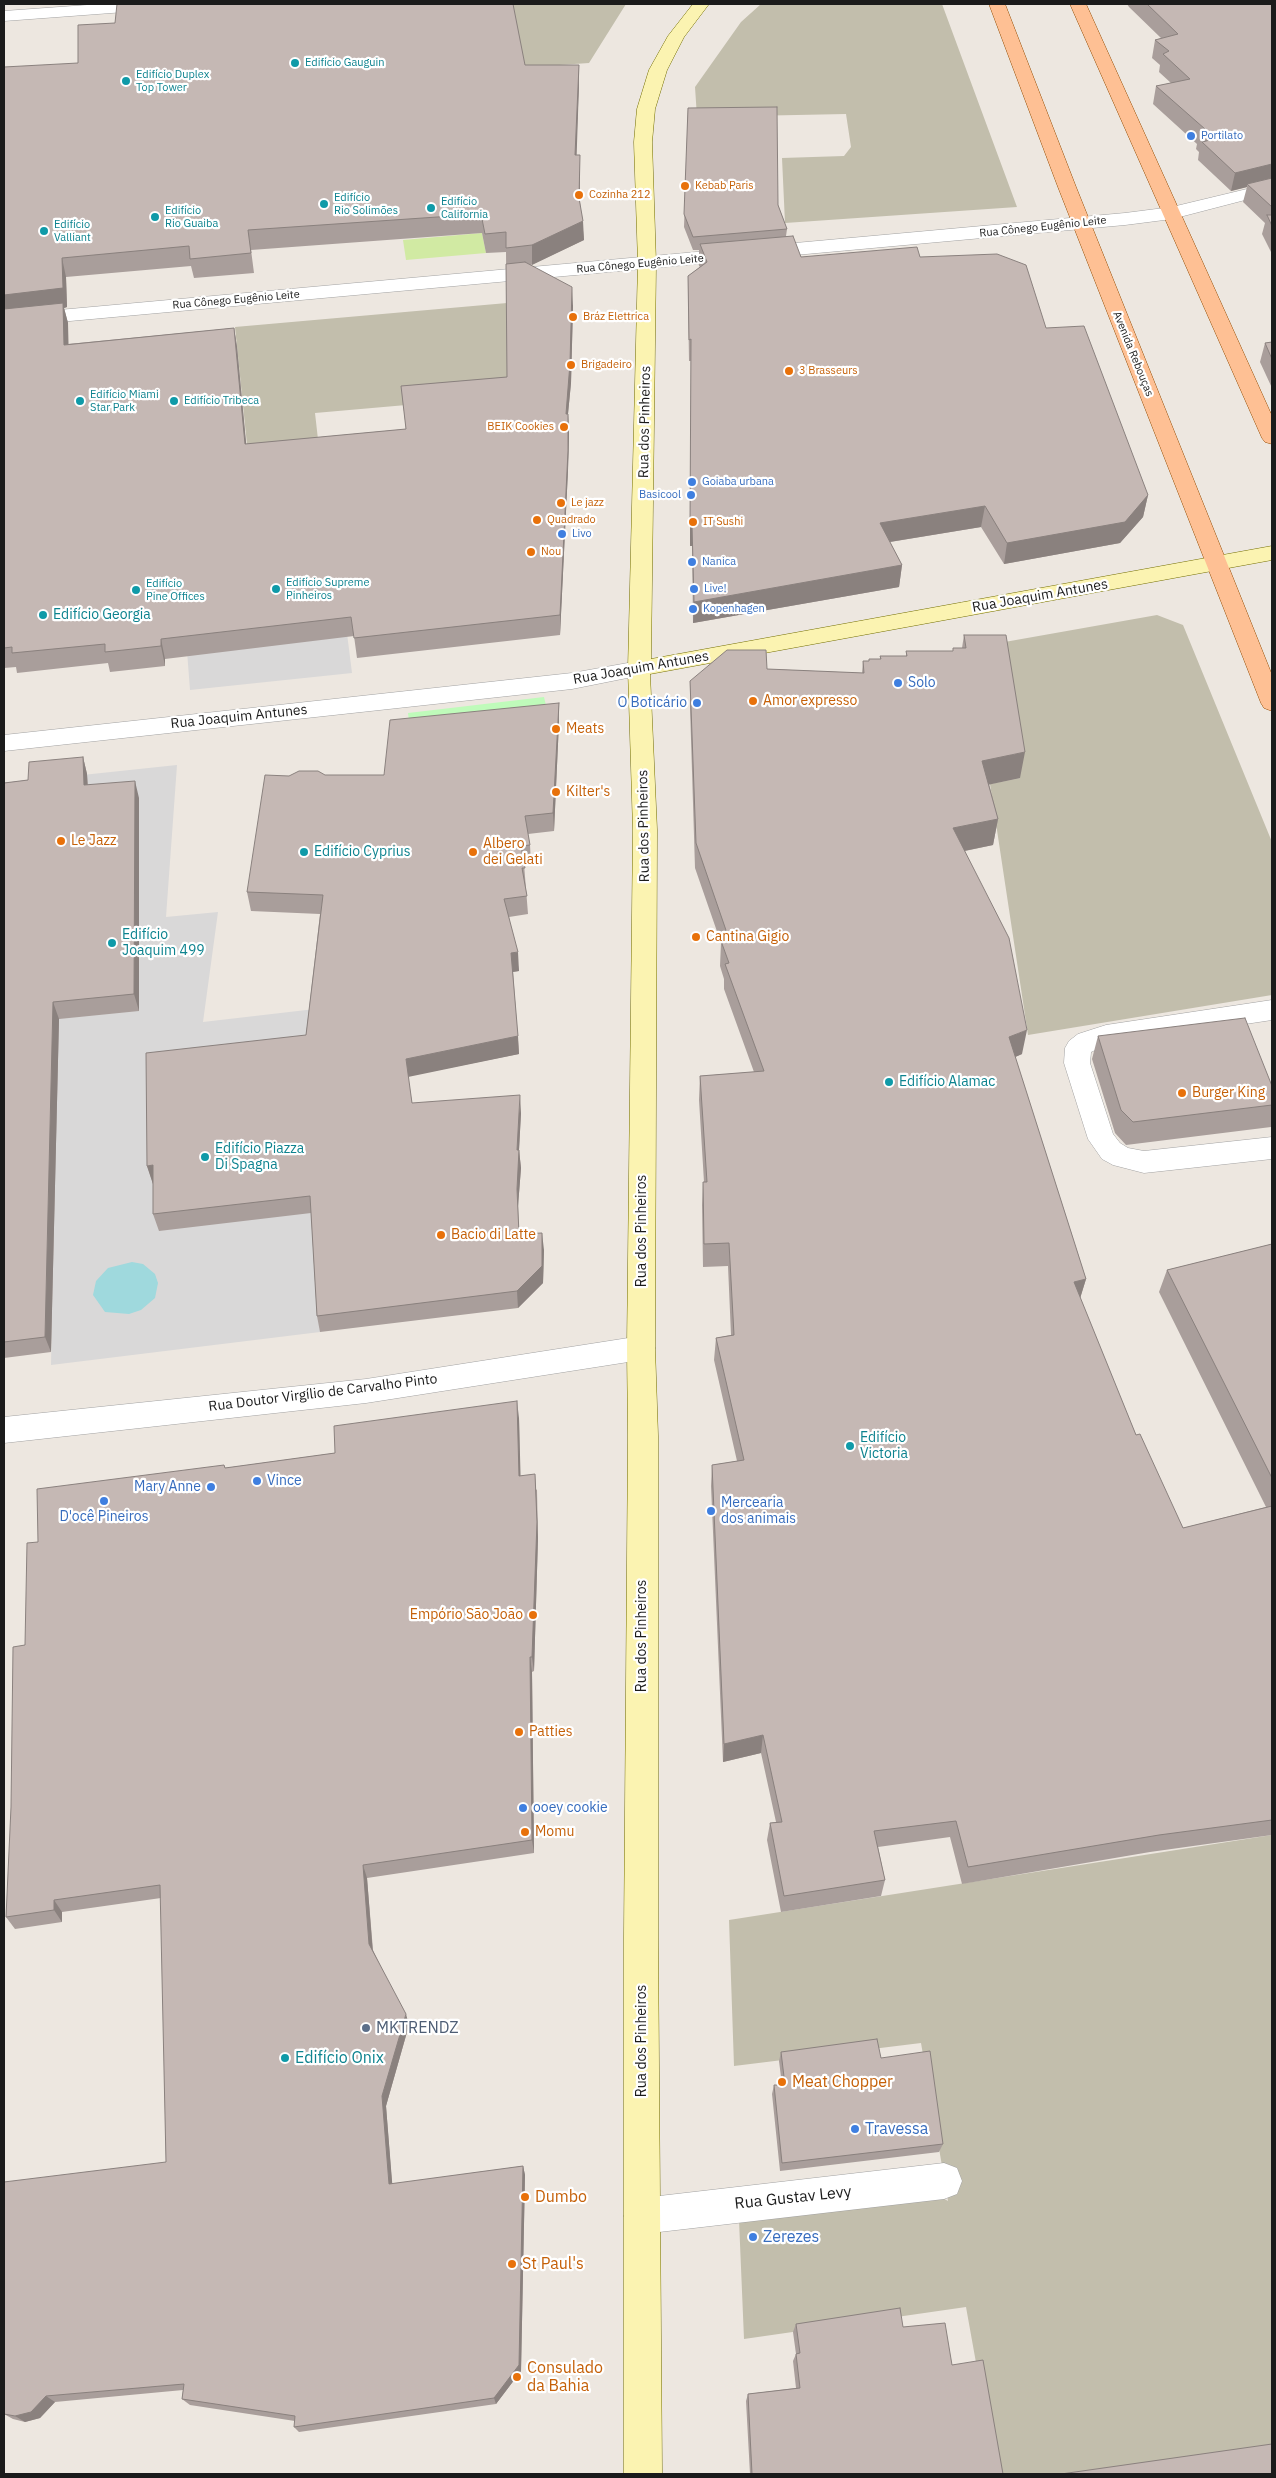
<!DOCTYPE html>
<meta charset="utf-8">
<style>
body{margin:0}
#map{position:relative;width:1276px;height:2478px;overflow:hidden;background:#ede7e0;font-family:"IBM Plex Sans",sans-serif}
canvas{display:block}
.frame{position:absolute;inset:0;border:5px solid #1b1b1b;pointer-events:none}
</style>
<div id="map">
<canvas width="1276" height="2478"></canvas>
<div class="frame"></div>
</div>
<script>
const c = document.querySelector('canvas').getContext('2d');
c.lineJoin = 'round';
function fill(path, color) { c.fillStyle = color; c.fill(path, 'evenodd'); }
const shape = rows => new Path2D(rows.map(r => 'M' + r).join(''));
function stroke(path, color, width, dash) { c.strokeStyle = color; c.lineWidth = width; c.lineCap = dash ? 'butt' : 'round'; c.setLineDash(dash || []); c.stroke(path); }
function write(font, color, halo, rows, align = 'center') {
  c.font = font + ' "IBM Plex Sans",sans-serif'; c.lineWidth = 4.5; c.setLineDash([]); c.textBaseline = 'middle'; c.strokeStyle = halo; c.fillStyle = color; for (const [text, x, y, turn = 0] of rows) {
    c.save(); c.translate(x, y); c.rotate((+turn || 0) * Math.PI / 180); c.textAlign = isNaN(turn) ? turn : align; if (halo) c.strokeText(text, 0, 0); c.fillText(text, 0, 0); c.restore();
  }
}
const residential = shape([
 [328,483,352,673,190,690,186,638],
 [177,765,166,917,218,912,203,1022,315,1009,320,1332,51,1365,57,1044,35,780]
]);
const construction = shape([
 [407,4,626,4,589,63,399,76],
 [761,4,942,4,1017,207,785,223,782,158,844,156,851,147,846,114,697,117,695,87,741,22],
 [507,303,509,396,315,413,320,457,249,464,235,327],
 [1157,615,1183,625,1272,842,1272,995,1028,1035,990,784,1020,778,999,643],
 [1272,1835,1272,2449,1093,2474,996,2474,966,2307,744,2339,739,2220,941,2197,948,2201,921,2043,734,2066,729,1920]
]);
const grass = shape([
 [482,233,486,253,406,260,403,240]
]);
const park = shape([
 [544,697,548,714,410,730,408,713]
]);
const water = shape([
 [132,1262,143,1264,155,1274,158,1283,155,1298,141,1310,129,1314,105,1312,93,1295,96,1281,108,1268]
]);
const service = shape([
 [1272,1000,1272,1020,1106,1045,1091,1052,1090,1063,1113,1134,1120,1143,1128,1148,1144,1151,1272,1137,1272,1159,1144,1173,1113,1165,1102,1159,1088,1139,1064,1063,1065,1048,1069,1041,1078,1034,1106,1025,1272,1000]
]);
const minor = shape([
 [101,4,173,4,171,8,165,9,4,21,4,11,101,4],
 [1272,183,1272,193,1172,219,1125,225,4,327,4,315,1125,213,1172,207,1272,183],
 [639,661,647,664,650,669,647,674,572,689,4,751,4,735,572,673,639,661],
 [641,1336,651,1339,655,1348,651,1357,641,1360,366,1403,4,1443,4,1417,366,1379,641,1336],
 [944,2163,957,2168,962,2181,957,2194,944,2199,642,2234,629,2229,624,2216,629,2203,642,2198,944,2163]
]);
const secondary = shape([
 [693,4,709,4,684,37,667,70,655,109,652,142,656,263,651,659,1272,546,1272,560,650,674,657,830,655,1348,658,1436,658,1936,662,2474,624,2474,624,1936,628,1436,627,1348,633,830,628,669,638,263,634,142,637,109,649,70,668,36,693,4]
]);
const primary = shape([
 [989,4,1005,4,1076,187,1272,675,1272,711,1264,708,1261,703,1058,187,989,4],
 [1070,4,1086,4,1272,416,1272,444,1265,442,1262,438,1070,4]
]);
const wall = shape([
 [1127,4,1272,4,1272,254,1262,234,1265,223,1243,202,1247,187,1231,191,1198,160,1199,152,1196,149,1197,144,1153,104,1156,86,1171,83,1159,72,1160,65,1152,58,1155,40,1161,38,1129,7],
 [525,65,579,65,579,84,576,155,580,174,580,202,584,240,531,265,573,306,571,383,568,414,569,433,568,470,560,635,357,658,354,636,165,659,165,666,110,672,108,663,17,673,16,667,4,668,4,67],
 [482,233,486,253,506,252,507,377,401,386,406,429,246,444,237,347,234,328,68,344,68,323,64,308,67,307,66,277,191,266,194,278,254,273,251,250],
 [688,108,778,205,787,229,786,236,801,257,920,257,1046,328,1148,495,1143,517,1120,543,1004,564,981,527,890,542,902,565,899,587,693,623,692,546,690,546,691,361,689,361,688,297,688,276,700,267,699,266,699,250,693,250,684,227],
 [1272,342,1272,388,1260,362,1265,343],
 [964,635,1020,778,989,784,998,819,993,845,965,851,1022,1054,1015,1057,1086,1279,1080,1298,1136,1435,1183,1528,1266,1507,1159,1292,1167,1270,1272,1244,1272,1835,1150,1852,962,1884,950,1837,878,1847,885,1880,881,1896,781,1912,767,1840,770,1823,776,1822,761,1753,723,1762,711,1486,712,1465,737,1461,714,1360,716,1338,731,1335,728,1266,703,1267,702,1205,703,1182,704,1182,699,1100,700,1076,754,1072,724,989,724,979,720,966,721,943,695,868,690,707,690,681,767,669,862,673,863,661,869,661,869,659,880,659,880,656,906,656,906,651,953,651,953,648,962,648],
 [559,703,559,722,554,831,528,834,530,845,531,864,524,864,528,914,509,917,519,971,513,972,519,1054,408,1076,412,1103,521,1113,519,1150,521,1168,518,1206,519,1234,544,1250,543,1283,518,1308,320,1332,317,1316,311,1213,159,1231,153,1214,153,1184,147,1166,306,1035,320,914,251,911,247,892,289,776,325,775,384,775],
 [83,757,87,774,88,785,139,798,139,1011,59,1019,51,1352,4,1358,4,783,28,780],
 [1098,1036,1272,1086,1272,1123,1271,1127,1126,1145,1115,1133,1092,1059],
 [519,1418,520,1476,537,1490,538,1538,534,1671,532,1672,534,1853,367,1878,373,1950,409,2025,386,2106,392,2184,523,2166,525,2175,521,2371,496,2404,299,2432,294,2427,295,2421,190,2405,182,2399,183,2390,55,2402,40,2418,25,2422,13,2419,4,2414,166,2162,161,1898,62,1912,62,1922,15,1929,6,1917,38,1542,224,1465,225,1468,335,1453],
 [781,2052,881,2058,943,2144,939,2152,780,2171,772,2094,774,2085,782,2085,779,2061],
 [796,2324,903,2327,952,2365,1003,2474,750,2474,746,2401,748,2394,796,2388,793,2361,796,2354,793,2332]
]);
const shadedWall = shape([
 [579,65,579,84,576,174,575,155],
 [580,155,580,174,579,217,579,198],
 [1272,164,1272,178,1247,184,1247,187,1231,191,1235,173],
 [583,221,584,240,532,265,532,245],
 [62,258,66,277,67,307,64,308,68,323,69,364,4,315,4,295],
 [572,287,573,306,571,383,566,434,566,414],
 [234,328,237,347,248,463,245,444],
 [568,414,569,433,568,470,560,635,560,615],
 [1148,495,1143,517,1120,543,1004,564,1007,543],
 [985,506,981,527,877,544,880,523],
 [690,525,692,525,692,546,690,546],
 [902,565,899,587,693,623,694,602],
 [161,639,165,659,165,666,161,646],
 [559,703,559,722,554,831,553,813],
 [1025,752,1020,778,978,787,982,761],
 [83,757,87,774,88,803,84,785],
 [135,781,139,798,139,1011,134,994],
 [998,819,993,845,949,854,953,828],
 [518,952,519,971,512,972,511,953],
 [53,1002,59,1019,51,1352,45,1337],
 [1027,1030,1022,1054,1004,1062,1009,1037],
 [518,1036,519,1054,408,1077,406,1059],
 [520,1095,521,1113,518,1168,517,1150],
 [519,1150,521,1168,518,1206,517,1189],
 [153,1165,153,1184,147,1166],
 [542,1233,544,1250,543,1283,518,1308,517,1291],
 [1086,1279,1079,1302,1074,1282],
 [517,1401,519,1418,521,1492,519,1476],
 [535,1474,538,1538,534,1671,532,1657],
 [530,1657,532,1672,534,1853,532,1840],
 [763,1735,761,1753,723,1762,724,1744],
 [363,1865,367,1878,373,1955,369,1944],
 [54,1900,62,1912,62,1922,54,1910],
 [406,2014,409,2025,386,2106,393,2193,389,2184,382,2096],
 [523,2166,525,2175,521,2371,496,2404,494,2398],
 [46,2396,55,2402,40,2418,25,2422,15,2416]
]);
const building = shape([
 [117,4,513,4,525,65,579,65,575,155,580,155,579,198,583,221,532,245,506,248,506,232,485,234,481,214,248,230,251,253,190,259,189,246,62,258,63,288,4,295,4,67,78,63,78,25,115,23,117,4],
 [1147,4,1272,4,1272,164,1235,173,1202,142,1210,140,1200,131,1205,129,1156,86,1190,79,1163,54,1169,51,1155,40,1178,34,1147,4],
 [777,107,778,205,787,229,693,237,684,214,688,108,777,107],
 [1272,178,1272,207,1247,184,1272,178],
 [1267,215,1272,215,1272,226,1267,215],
 [793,236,801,257,917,247,920,257,997,254,1026,265,1046,328,1084,326,1148,495,1125,522,1007,543,985,506,880,523,902,565,694,602,692,525,690,525,691,339,689,340,688,276,707,262,700,244,793,236],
 [525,262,572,287,570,363,566,414,568,414,568,451,560,615,354,638,351,617,161,639,161,646,105,652,105,644,12,653,12,647,4,648,4,309,63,303,64,345,234,328,245,444,406,429,401,386,507,377,506,264,525,262],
 [1272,342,1272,359,1265,343,1272,342],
 [964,635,1006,635,1025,752,982,761,998,819,953,828,1009,938,1027,1030,1009,1037,1086,1279,1074,1282,1136,1435,1140,1434,1183,1528,1272,1506,1272,1820,1159,1835,968,1867,956,1821,874,1831,885,1880,784,1896,770,1823,782,1822,763,1735,724,1744,712,1465,744,1460,716,1338,734,1335,729,1243,704,1244,703,1182,707,1182,700,1076,764,1071,725,964,729,963,721,941,729,939,696,843,690,681,727,650,766,650,767,669,864,673,863,661,869,661,869,659,881,659,880,656,907,656,906,651,953,651,953,648,966,648,964,635],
 [559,703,553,813,525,816,530,845,521,846,525,868,522,868,527,896,504,899,518,952,511,953,518,1036,406,1059,412,1103,520,1095,517,1150,519,1150,517,1189,519,1234,542,1233,542,1266,517,1291,317,1316,310,1196,153,1214,153,1165,147,1166,146,1053,306,1035,323,895,247,892,265,775,289,776,299,771,318,771,325,775,384,775,390,720,559,703],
 [83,757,84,785,135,781,134,994,53,1002,45,1337,4,1342,4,783,28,780,29,762,83,757],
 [1245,1018,1272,1086,1272,1105,1133,1122,1121,1110,1098,1036,1245,1018],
 [1272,1244,1272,1478,1167,1270,1272,1244],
 [517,1401,519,1476,535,1474,537,1522,532,1657,530,1657,532,1840,363,1865,369,1944,406,2014,382,2096,389,2184,523,2166,519,2365,494,2398,294,2427,295,2416,182,2399,184,2384,46,2396,31,2412,15,2416,4,2414,4,2182,166,2162,160,1885,54,1900,54,1910,6,1917,11,1807,13,1647,25,1645,27,1543,38,1542,37,1489,224,1465,225,1468,335,1453,334,1426,517,1401],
 [877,2039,881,2058,930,2051,943,2144,782,2163,774,2085,785,2085,781,2052,877,2039],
 [900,2308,903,2327,945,2323,952,2365,983,2360,1003,2474,752,2474,748,2394,800,2388,796,2354,800,2353,796,2324,900,2308],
 [1272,2444,1272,2474,1061,2474,1272,2444]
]);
const markers = [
 [295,63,5,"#0f9aa8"],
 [126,81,5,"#0f9aa8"],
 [1191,136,5,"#3f7fe0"],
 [685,186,5,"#e8710a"],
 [579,195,5,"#e8710a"],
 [324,204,5,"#0f9aa8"],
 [431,208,5,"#0f9aa8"],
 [155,217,5,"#0f9aa8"],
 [44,231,5,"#0f9aa8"],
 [573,317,5,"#e8710a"],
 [571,365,5,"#e8710a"],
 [789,371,5,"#e8710a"],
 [80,401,5,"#0f9aa8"],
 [174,401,5,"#0f9aa8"],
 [564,427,5,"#e8710a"],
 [692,482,5,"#3f7fe0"],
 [691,495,5,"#3f7fe0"],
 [561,503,5,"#e8710a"],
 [537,520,5,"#e8710a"],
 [693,522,5,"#e8710a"],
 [562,534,5,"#3f7fe0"],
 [531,552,5,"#e8710a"],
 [692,562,5,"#3f7fe0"],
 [276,589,5,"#0f9aa8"],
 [694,589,5,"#3f7fe0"],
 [136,590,5,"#0f9aa8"],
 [693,609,5,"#3f7fe0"],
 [43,615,5,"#0f9aa8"],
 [898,683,5,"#3f7fe0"],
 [753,701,5,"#e8710a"],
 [697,703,5,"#3f7fe0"],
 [556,729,5,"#e8710a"],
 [556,792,5,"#e8710a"],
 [61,841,5,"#e8710a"],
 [304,852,5,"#0f9aa8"],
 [473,852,5,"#e8710a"],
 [696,937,5,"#e8710a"],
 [112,943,5,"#0f9aa8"],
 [889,1082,5,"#0f9aa8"],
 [1182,1093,5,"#e8710a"],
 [205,1157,5,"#0f9aa8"],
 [441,1235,5,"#e8710a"],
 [850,1446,5,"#0f9aa8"],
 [257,1481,5,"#3f7fe0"],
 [211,1487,5,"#3f7fe0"],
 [104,1501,5,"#3f7fe0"],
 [711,1511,5,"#3f7fe0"],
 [533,1615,5,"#e8710a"],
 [519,1732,5,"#e8710a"],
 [523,1808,5,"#3f7fe0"],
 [525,1832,5,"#e8710a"],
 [366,2028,5,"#5c6f8a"],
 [285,2058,5,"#0f9aa8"],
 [782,2082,5,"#e8710a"],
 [855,2129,5,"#3f7fe0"],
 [525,2197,5,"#e8710a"],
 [753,2237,5,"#3f7fe0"],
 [512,2264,5,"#e8710a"],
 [517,2377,5,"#e8710a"]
];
const farCulturenames = [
 ["Edifício Gauguin",305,63],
 ["Edifício Duplex",136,75],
 ["Top Tower",136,88],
 ["Edifício",334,198],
 ["Rio Solimões",334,211],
 ["Edifício",441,202],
 ["California",441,215],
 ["Edifício",165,211],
 ["Rio Guaiba",165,224],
 ["Edifício",54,225],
 ["Valliant",54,238],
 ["Edifício Miami",90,395],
 ["Star Park",90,408],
 ["Edifício Tribeca",184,401],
 ["Edifício Supreme",286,583],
 ["Pinheiros",286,596],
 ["Edifício",146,584],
 ["Pine Offices",146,597]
];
const farShopnames = [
 ["Portilato",1201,136],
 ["Goiaba urbana",702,482],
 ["Basicool",681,495,"right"],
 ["Livo",572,534],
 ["Nanica",702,562],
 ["Live!",704,589],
 ["Kopenhagen",703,609]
];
const farFoodnames = [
 ["Kebab Paris",695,186],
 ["Cozinha 212",589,195],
 ["Bráz Elettrica",583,317],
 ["Brigadeiro",581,365],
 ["3 Brasseurs",799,371],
 ["BEIK Cookies",554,427,"right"],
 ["Le jazz",571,503],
 ["Quadrado",547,520],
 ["IT Sushi",703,522],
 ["Nou",541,552]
];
const farStreetnames = [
 ["Rua Cônego Eugênio Leite",1043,227,-6],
 ["Rua Cônego Eugênio Leite",640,264,-5],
 ["Rua Cônego Eugênio Leite",236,300,-5],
 ["Avenida Rebouças",1133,354,68]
];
const streetNames = [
 ["Rua dos Pinheiros",645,422,-89],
 ["Rua Joaquim Antunes",1040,596,-10],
 ["Rua Joaquim Antunes",641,668,-10],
 ["Rua Joaquim Antunes",239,717,-6],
 ["Rua dos Pinheiros",644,826,-91],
 ["Rua dos Pinheiros",642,1231,-90],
 ["Rua Doutor Virgílio de Carvalho Pinto",323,1393,-7],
 ["Rua dos Pinheiros",642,1636,-90],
 ["Rua dos Pinheiros",642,2041,-90]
];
const cultureNames = [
 ["Edifício Georgia",53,615],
 ["Edifício Cyprius",314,852],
 ["Edifício",122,935],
 ["Joaquim 499",122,951],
 ["Edifício Alamac",899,1082],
 ["Edifício Piazza",215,1149],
 ["Di Spagna",215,1165],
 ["Edifício",860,1438],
 ["Victoria",860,1454]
];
const shopNames = [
 ["Solo",908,683],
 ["O Boticário",687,703,"right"],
 ["Vince",267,1481],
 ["Mary Anne",201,1487,"right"],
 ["Mercearia",721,1503],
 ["dos animais",721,1519],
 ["D'ocê Pineiros",104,1517,"center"],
 ["ooey cookie",533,1808]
];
const foodNames = [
 ["Amor expresso",763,701],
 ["Meats",566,729],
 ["Kilter's",566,792],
 ["Le Jazz",71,841],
 ["Albero",483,844],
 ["dei Gelati",483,860],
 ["Cantina Gigio",706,937],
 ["Burger King",1192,1093],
 ["Bacio di Latte",451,1235],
 ["Empório São João",523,1615,"right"],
 ["Patties",529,1732],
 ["Momu",535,1832]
];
const nearServicenames = [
 ["MKTRENDZ",376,2028]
];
const nearCulturenames = [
 ["Edifício Onix",295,2058]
];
const nearFoodnames = [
 ["Meat Chopper",792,2082],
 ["Dumbo",535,2197],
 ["St Paul's",522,2264],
 ["Consulado",527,2368],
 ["da Bahia",527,2386]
];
const nearShopnames = [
 ["Travessa",865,2129],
 ["Zerezes",763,2237]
];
const nearStreetnames = [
 ["Rua Gustav Levy",793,2198,-6]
];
fill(residential, '#d9d8d8');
fill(construction, '#c2beac');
fill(grass, '#d1eaa3');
fill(park, '#bffbba');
fill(water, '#9fd9dd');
stroke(service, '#a2a2a2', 1);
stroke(minor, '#a2a2a2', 1);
stroke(secondary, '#736e01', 1);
stroke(primary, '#934b00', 1);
fill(service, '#fff');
fill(minor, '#fff');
fill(secondary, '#fbf3b1');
fill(primary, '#fec094');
fill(wall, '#a99e9b');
fill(shadedWall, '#8a817e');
fill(building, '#c5b8b4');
stroke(building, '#8a817e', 1);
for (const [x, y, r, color] of markers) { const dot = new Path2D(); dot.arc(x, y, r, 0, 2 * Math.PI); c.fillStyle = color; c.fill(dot); stroke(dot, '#fff', 2); }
write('11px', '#0d838f', '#fff', farCulturenames, 'left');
write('11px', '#366cbe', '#fff', farShopnames, 'left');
write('11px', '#c56008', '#fff', farFoodnames, 'left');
write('11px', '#1b1b1b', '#fff', farStreetnames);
write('14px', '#1b1b1b', '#fff', streetNames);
write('14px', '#0d838f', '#fff', cultureNames, 'left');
write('14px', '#366cbe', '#fff', shopNames, 'left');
write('14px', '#c56008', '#fff', foodNames, 'left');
write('16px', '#4e5e75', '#fff', nearServicenames, 'left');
write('16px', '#0d838f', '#fff', nearCulturenames, 'left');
write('16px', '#c56008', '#fff', nearFoodnames, 'left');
write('16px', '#366cbe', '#fff', nearShopnames, 'left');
write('16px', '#1b1b1b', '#fff', nearStreetnames);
</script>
